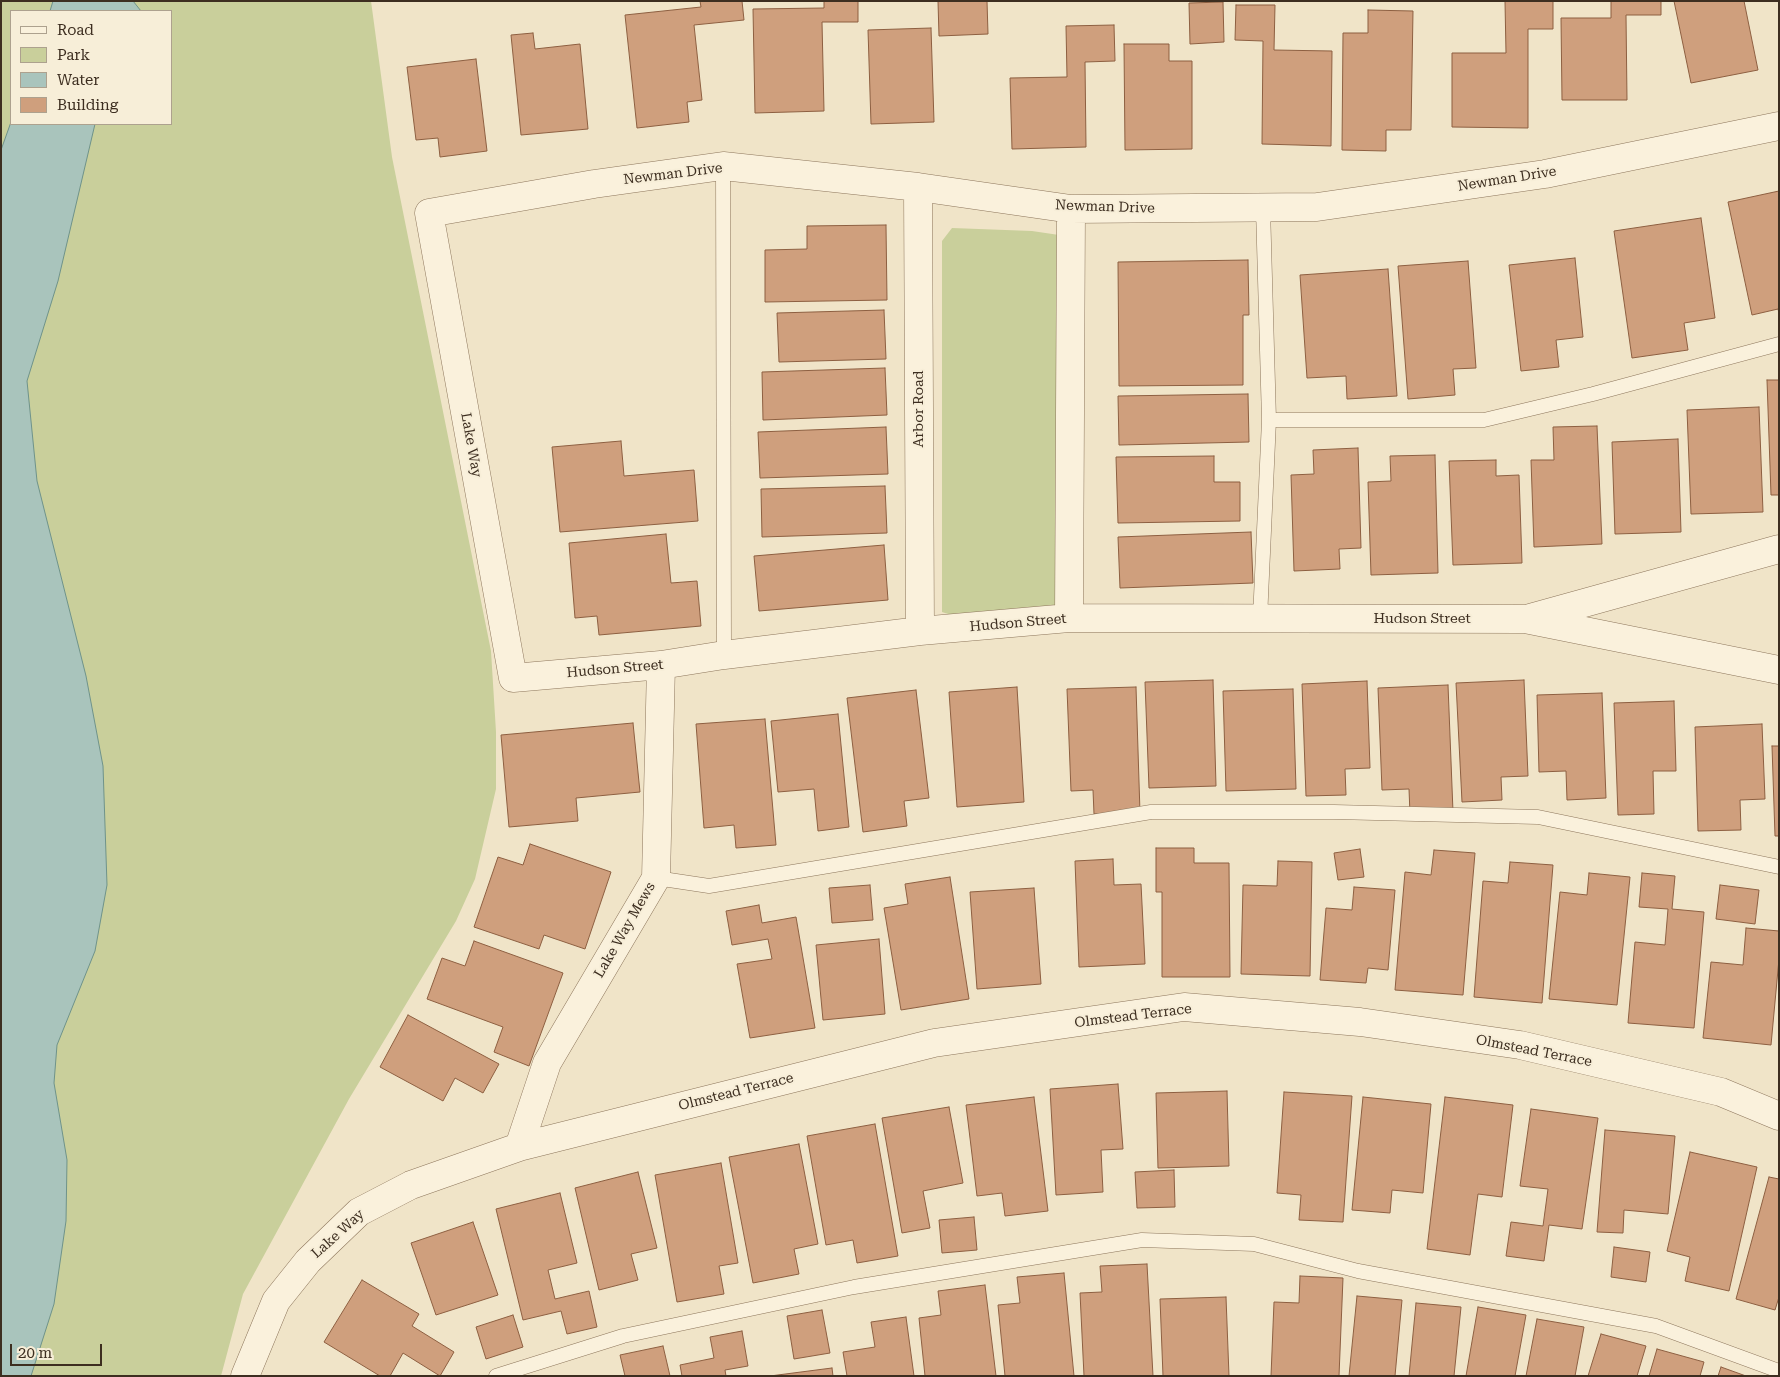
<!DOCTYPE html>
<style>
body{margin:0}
#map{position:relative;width:1780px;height:1377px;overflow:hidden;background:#f0e4c8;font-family:"Roboto Serif",serif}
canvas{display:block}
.frame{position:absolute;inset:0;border:2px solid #3d2e20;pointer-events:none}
.legend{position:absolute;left:10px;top:10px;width:162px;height:115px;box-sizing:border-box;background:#f7eed8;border:1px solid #ada18e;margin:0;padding:6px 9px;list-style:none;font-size:15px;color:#3d2e20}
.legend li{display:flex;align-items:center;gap:10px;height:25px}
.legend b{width:25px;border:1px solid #ada18e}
.scale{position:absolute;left:10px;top:1344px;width:92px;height:22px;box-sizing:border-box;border:2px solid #3d2e20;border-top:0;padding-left:6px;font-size:15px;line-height:18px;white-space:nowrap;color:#3d2e20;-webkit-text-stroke:4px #f7eed8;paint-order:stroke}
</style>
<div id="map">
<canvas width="1780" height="1377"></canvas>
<div class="frame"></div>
<ul class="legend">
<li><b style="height:6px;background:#faf1dc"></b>Road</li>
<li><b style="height:14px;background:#c9cf9b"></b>Park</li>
<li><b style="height:14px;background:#a9c4bc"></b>Water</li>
<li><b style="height:14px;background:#cf9f7d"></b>Building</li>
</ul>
<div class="scale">20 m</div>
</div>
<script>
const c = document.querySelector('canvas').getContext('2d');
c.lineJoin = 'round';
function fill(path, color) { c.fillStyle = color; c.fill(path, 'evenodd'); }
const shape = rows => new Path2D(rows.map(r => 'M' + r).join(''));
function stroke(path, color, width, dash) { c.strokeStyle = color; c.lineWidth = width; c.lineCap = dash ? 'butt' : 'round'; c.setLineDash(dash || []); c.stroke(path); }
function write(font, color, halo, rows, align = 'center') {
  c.font = font + ' "Roboto Serif",serif'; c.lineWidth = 4; c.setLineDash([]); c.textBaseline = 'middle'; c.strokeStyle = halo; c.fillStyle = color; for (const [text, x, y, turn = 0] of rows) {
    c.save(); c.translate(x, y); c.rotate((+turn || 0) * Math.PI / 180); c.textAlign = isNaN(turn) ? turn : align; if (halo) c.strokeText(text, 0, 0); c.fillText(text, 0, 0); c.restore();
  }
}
const green = shape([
 [1,1,371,1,392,157,491,651,496,732,496,789,475,879,456,921,349,1099,243,1294,221,1376,1,1376],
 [11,11,171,11,171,124,11,124],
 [952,228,1032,231,1059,235,1060,605,1054,611,951,615,942,612,942,241]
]);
const water = shape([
 [53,1,133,1,141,11,50,11,53,1],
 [11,122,11,124,95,124,58,281,27,381,37,481,86,676,103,766,107,885,95,951,57,1045,54,1083,67,1160,66,1221,54,1304,31,1376,1,1376,1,150,11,122]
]);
const building = shape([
 [700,1,742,1,744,20,694,25,702,100,687,102,689,122,637,128,625,15,701,7,700,1],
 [824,1,858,1,858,22,822,22,824,111,755,113,753,9,824,8,824,1],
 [938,1,987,1,988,34,939,36,938,1],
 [1505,1,1553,1,1553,29,1528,29,1528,128,1452,127,1452,53,1506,53,1505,1],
 [1611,1,1661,1,1661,15,1626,15,1627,100,1562,100,1561,18,1611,18,1611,1],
 [1674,1,1744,1,1758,70,1691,83,1674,1],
 [1223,2,1224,42,1190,44,1189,3,1223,2],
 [1236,5,1275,5,1274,50,1332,51,1331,146,1262,144,1263,41,1235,40,1236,5],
 [1368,10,1413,11,1411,130,1386,130,1386,151,1342,150,1343,33,1368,33,1368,10],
 [1114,25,1115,61,1085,62,1086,147,1012,149,1010,78,1067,77,1066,26,1114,25],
 [931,28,934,122,871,124,868,30,931,28],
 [533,33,535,49,580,44,588,129,521,135,511,35,533,33],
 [1124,44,1169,44,1169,61,1192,61,1192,149,1125,150,1124,44],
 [476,59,487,151,440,157,438,138,416,140,407,67,476,59],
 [1779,191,1779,313,1778,309,1752,315,1728,202,1779,191],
 [1701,218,1715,318,1684,323,1688,350,1632,358,1614,231,1701,218],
 [886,225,887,300,765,302,765,250,807,249,807,226,886,225],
 [1575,258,1583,337,1556,340,1559,367,1521,371,1509,265,1575,258],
 [1248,260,1249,315,1243,315,1243,385,1119,386,1118,262,1248,260],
 [1468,261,1476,368,1453,369,1455,395,1408,399,1398,266,1468,261],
 [1388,269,1397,396,1347,399,1346,376,1307,378,1300,275,1388,269],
 [884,310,886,359,779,362,777,313,884,310],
 [885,368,887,415,763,420,762,372,885,368],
 [1767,380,1779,380,1779,495,1771,495,1767,380],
 [1248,394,1249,442,1119,445,1118,396,1248,394],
 [1759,407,1763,512,1691,514,1687,410,1759,407],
 [1597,426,1602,544,1534,547,1531,460,1554,460,1553,427,1597,426],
 [886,427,888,474,760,478,758,432,886,427],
 [1678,439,1681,532,1615,534,1612,442,1678,439],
 [621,441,624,476,694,470,698,521,560,532,552,447,621,441],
 [1358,448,1361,548,1339,549,1340,569,1294,571,1291,475,1314,474,1313,450,1358,448],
 [1435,455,1438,573,1371,575,1368,482,1391,481,1390,456,1435,455],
 [1214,456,1214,482,1240,482,1240,521,1118,523,1116,457,1214,456],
 [1496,460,1496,476,1519,475,1522,563,1453,565,1449,461,1496,460],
 [885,486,887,533,762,537,761,489,885,486],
 [1251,532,1253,583,1120,588,1118,537,1251,532],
 [666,534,671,583,697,581,701,626,599,635,597,616,575,618,569,543,666,534],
 [884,545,888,600,759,611,754,556,884,545],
 [1213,680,1216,786,1149,788,1145,682,1213,680],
 [1524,680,1528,776,1501,777,1502,800,1462,802,1456,683,1524,680],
 [1367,681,1370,768,1345,769,1346,795,1306,796,1302,684,1367,681],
 [1448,685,1453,812,1410,814,1409,789,1382,790,1378,688,1448,685],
 [1017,687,1024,802,957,807,949,692,1017,687],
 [1136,687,1140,813,1094,814,1093,790,1071,791,1067,689,1136,687],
 [1293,689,1296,789,1226,791,1223,691,1293,689],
 [916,690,929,798,904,801,907,826,863,832,847,698,916,690],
 [1602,693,1606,798,1567,800,1566,771,1539,772,1537,695,1602,693],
 [1674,701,1676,771,1653,771,1654,814,1618,815,1614,703,1674,701],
 [838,714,849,827,818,831,814,789,778,792,771,721,838,714],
 [765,719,776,845,736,848,734,825,704,828,696,724,765,719],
 [633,723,640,792,576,798,578,821,509,827,501,735,633,723],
 [1762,724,1765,799,1740,800,1741,830,1698,831,1695,727,1762,724],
 [1772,746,1779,746,1779,836,1775,836,1772,746],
 [530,844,611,872,585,949,544,935,539,949,474,927,498,857,523,865,530,844],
 [1156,848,1194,848,1194,863,1229,863,1230,977,1162,977,1162,892,1156,892,1156,848],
 [1360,849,1364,877,1338,880,1334,853,1360,849],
 [1434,850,1475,853,1463,995,1395,990,1405,872,1431,875,1434,850],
 [1113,859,1114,885,1141,884,1145,964,1079,967,1075,861,1113,859],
 [1278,861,1312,862,1310,976,1241,974,1243,885,1277,886,1278,861],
 [1510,862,1553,865,1542,1003,1474,997,1483,881,1508,883,1510,862],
 [1589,873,1630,877,1617,1005,1549,999,1560,892,1587,895,1589,873],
 [1642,873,1675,876,1672,909,1704,912,1694,1028,1628,1023,1635,942,1665,945,1668,909,1639,907,1642,873],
 [950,877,969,999,901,1010,884,908,908,904,905,884,950,877],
 [870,885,873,920,832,923,829,888,870,885],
 [1720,885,1759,890,1755,924,1716,919,1720,885],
 [1354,887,1395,890,1388,970,1368,968,1366,983,1320,980,1326,908,1352,910,1354,887],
 [1034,888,1041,984,977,989,970,892,1034,888],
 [759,905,762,923,796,917,815,1028,750,1038,737,964,772,959,768,939,732,945,726,911,759,905],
 [1746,928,1779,931,1779,959,1771,1045,1703,1038,1711,962,1743,965,1746,928],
 [879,939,885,1014,823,1020,816,945,879,939],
 [474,941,563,973,529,1066,494,1052,503,1027,427,999,442,958,465,966,474,941],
 [408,1015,499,1064,483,1093,455,1078,443,1101,380,1067,408,1015],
 [1118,1084,1123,1149,1101,1150,1103,1192,1056,1195,1050,1089,1118,1084],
 [1227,1091,1229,1166,1158,1168,1156,1093,1227,1091],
 [1284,1092,1352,1096,1343,1222,1299,1220,1301,1195,1277,1193,1284,1092],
 [1034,1097,1048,1211,1005,1216,1002,1193,977,1196,966,1105,1034,1097],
 [1363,1097,1431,1104,1423,1193,1392,1190,1390,1213,1352,1210,1363,1097],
 [1445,1097,1513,1105,1502,1197,1478,1194,1470,1255,1427,1249,1445,1097],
 [949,1107,963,1183,923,1191,930,1228,902,1233,882,1118,949,1107],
 [1531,1109,1598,1118,1582,1229,1549,1225,1544,1261,1506,1256,1511,1222,1543,1226,1548,1189,1520,1186,1531,1109],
 [875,1124,898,1256,857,1263,853,1240,826,1245,807,1136,875,1124],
 [1605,1130,1675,1136,1668,1214,1624,1210,1623,1233,1597,1232,1605,1130],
 [799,1144,818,1244,794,1249,799,1274,753,1283,729,1157,799,1144],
 [1690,1152,1757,1167,1729,1291,1685,1281,1690,1257,1667,1251,1690,1152],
 [721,1163,738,1263,719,1266,724,1294,677,1302,655,1175,721,1163],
 [1174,1170,1175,1207,1137,1208,1135,1172,1174,1170],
 [638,1172,657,1248,631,1254,638,1280,599,1290,575,1188,638,1172],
 [1769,1177,1779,1179,1779,1297,1775,1310,1736,1299,1769,1177],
 [560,1193,577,1263,548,1270,555,1299,589,1291,597,1327,567,1334,561,1311,523,1320,496,1209,560,1193],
 [974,1217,977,1250,942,1253,939,1220,974,1217],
 [473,1222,498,1295,436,1315,411,1243,473,1222],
 [1614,1247,1650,1252,1646,1282,1611,1277,1614,1247],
 [1147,1264,1153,1376,1084,1376,1080,1293,1102,1292,1100,1266,1147,1264],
 [1064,1273,1074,1376,1005,1376,998,1305,1020,1303,1017,1277,1064,1273],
 [1300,1276,1343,1278,1339,1376,1271,1376,1274,1302,1299,1303,1300,1276],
 [362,1280,419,1314,412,1326,454,1352,440,1376,403,1353,390,1376,380,1376,324,1342,362,1280],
 [985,1285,996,1376,925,1376,919,1318,941,1315,938,1291,985,1285],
 [1357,1296,1402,1300,1395,1376,1349,1376,1357,1296],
 [1226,1297,1229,1376,1163,1376,1160,1299,1226,1297],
 [1416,1303,1461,1307,1454,1376,1409,1376,1416,1303],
 [1478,1307,1526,1315,1515,1376,1466,1376,1478,1307],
 [822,1310,830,1353,794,1359,787,1316,822,1310],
 [513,1315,523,1347,486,1359,476,1327,513,1315],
 [906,1317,914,1376,847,1376,843,1352,875,1347,871,1322,906,1317],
 [1537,1319,1584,1327,1575,1376,1526,1376,1537,1319],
 [742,1331,748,1366,725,1370,726,1376,682,1376,680,1365,714,1358,710,1337,742,1331],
 [1601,1334,1646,1346,1637,1376,1588,1376,1601,1334],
 [663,1346,670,1376,625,1376,620,1355,663,1346],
 [1657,1349,1704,1362,1700,1376,1649,1376,1657,1349],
 [1721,1367,1746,1376,1718,1376,1721,1367],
 [832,1368,833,1376,770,1376,832,1368]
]);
const lane = shape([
 [723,166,724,655],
 [1269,420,1484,420,1593,394,1779,344],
 [1260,619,1269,420,1263,208],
 [656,878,709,886,1151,812,1334,812,1538,817,1779,867],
 [496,1376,623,1336,854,1287,1142,1240,1254,1244,1358,1271,1656,1326,1779,1371]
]);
const street = shape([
 [1779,126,1545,174,1317,207,1071,209,918,187,723,166,594,184,429,213,513,678,661,665,724,655,920,631,1069,618,1525,619,1779,670],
 [918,187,920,631],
 [1069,618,1071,209],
 [1530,618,1779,549],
 [519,1147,547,1063,656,878,661,665],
 [245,1376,276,1301,308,1261,359,1212,411,1185,519,1147,934,1043,1184,1007,1360,1022,1520,1045,1721,1092,1779,1116]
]);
const streetNames = [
 ["Newman Drive",673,174,-7],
 ["Newman Drive",1507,179,-9],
 ["Newman Drive",1105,207,2],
 ["Arbor Road",919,409,-90],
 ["Lake Way",471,445,80],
 ["Hudson Street",1422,619],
 ["Hudson Street",1018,623,-5],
 ["Hudson Street",615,669,-5],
 ["Lake Way Mews",625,930,-60],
 ["Olmstead Terrace",1133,1016,-7],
 ["Olmstead Terrace",1534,1051,11],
 ["Olmstead Terrace",736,1092,-14],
 ["Lake Way",338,1234,-42]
];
fill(green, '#c9cf9b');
fill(water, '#a9c4bc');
stroke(water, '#6f938a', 1);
fill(building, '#cf9f7d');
stroke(building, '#8d5f41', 1);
stroke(lane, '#8d765c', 15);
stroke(street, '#8d765c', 29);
stroke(lane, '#faf1dc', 14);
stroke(street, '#faf1dc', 28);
write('14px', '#3d2e20', '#f7eed8', streetNames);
</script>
